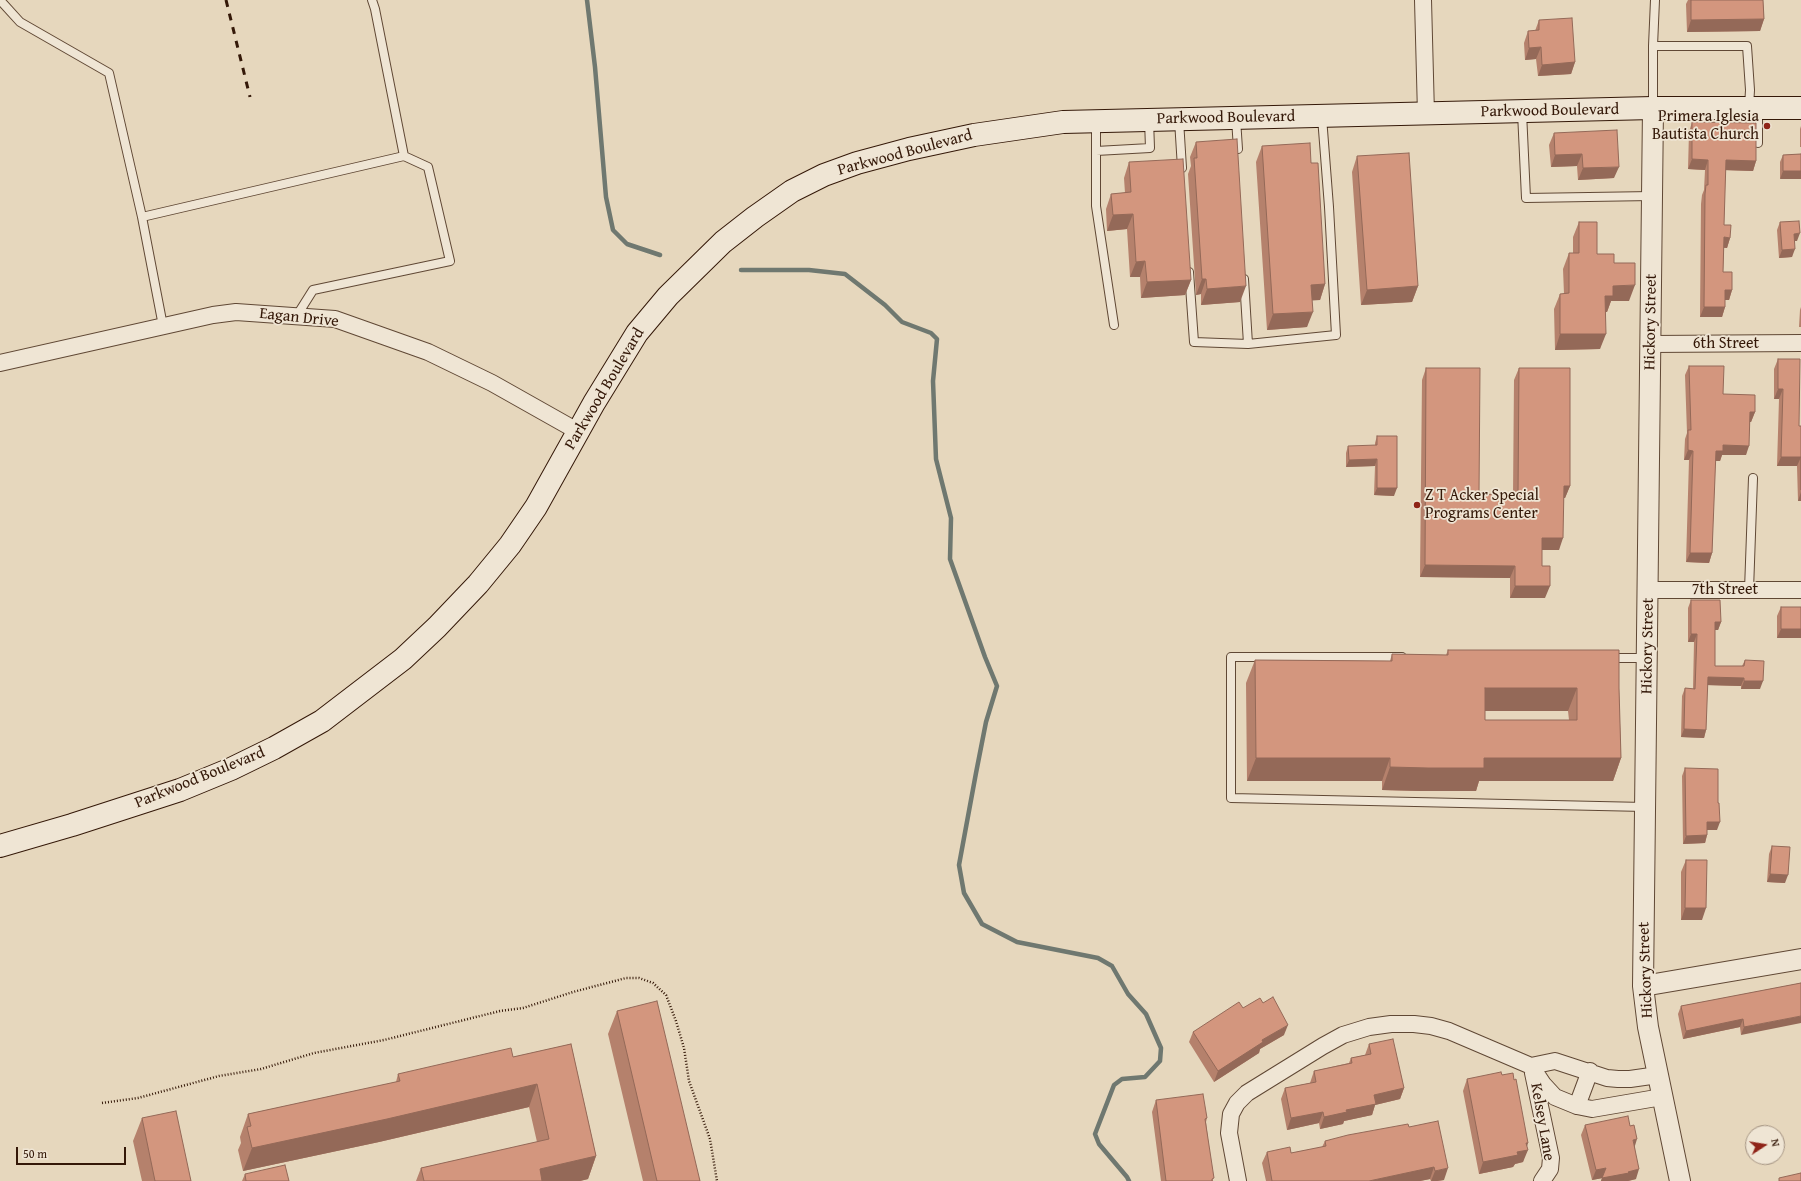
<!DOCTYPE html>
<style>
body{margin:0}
#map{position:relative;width:1801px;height:1181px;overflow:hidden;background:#e6d7bd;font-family:"Gentium Book Plus",serif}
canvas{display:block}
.north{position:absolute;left:1745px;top:1125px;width:40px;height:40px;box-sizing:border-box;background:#efe5d4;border:1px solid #a49382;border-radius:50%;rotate:78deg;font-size:11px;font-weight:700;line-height:16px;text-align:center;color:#341808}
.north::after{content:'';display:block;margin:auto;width:14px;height:18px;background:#8f2418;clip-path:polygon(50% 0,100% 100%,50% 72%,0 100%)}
.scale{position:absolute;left:16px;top:1147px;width:110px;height:18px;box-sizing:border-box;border:2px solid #341808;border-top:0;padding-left:5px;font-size:12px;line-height:14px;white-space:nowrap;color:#341808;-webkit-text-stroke:3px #efe5d4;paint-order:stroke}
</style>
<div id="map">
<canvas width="1801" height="1181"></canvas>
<div class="north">N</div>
<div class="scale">50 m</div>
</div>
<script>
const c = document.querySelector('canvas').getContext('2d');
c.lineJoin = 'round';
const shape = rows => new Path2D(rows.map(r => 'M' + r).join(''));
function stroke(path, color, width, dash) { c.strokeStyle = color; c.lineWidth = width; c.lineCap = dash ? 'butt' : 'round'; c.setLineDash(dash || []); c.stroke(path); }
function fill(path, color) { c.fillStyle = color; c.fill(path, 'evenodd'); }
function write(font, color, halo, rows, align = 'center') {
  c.font = font + ' "Gentium Book Plus",serif'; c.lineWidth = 3.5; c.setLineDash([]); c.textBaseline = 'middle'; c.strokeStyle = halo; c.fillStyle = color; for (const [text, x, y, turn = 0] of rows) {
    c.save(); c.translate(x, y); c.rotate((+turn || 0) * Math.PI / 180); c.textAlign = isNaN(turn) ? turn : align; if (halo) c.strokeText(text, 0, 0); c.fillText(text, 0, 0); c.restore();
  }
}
const stream = shape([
 [587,0,595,67,606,197,613,230,627,244,660,255],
 [741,270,809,270,845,274,885,305,902,322,931,333,937,339,933,381,936,459,951,518,950,559,985,657,997,686,986,722,976,773,959,865,964,893,982,924,1017,942,1098,958,1112,966,1128,994,1146,1014,1161,1048,1160,1061,1145,1077,1122,1079,1114,1085,1095,1134,1099,1144,1127,1177,1129,1181]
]);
const path = shape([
 [102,1103,138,1098,219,1076,261,1069,314,1053,384,1040,500,1011,523,1008,573,992,626,978,639,978,653,983,666,995,676,1021,684,1048,689,1081,710,1139,717,1181]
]);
const service = shape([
 [0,0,20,22,109,73,142,217,163,326],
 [1653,46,1655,0],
 [1653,107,1653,46,1747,46,1750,90,1749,107],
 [1758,108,1758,143],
 [1522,112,1526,198,1652,196],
 [1236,119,1238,149],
 [1179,120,1182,168],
 [1096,122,1096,206,1114,325],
 [1096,151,1150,148,1149,120],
 [142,217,404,156,375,9,372,0],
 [1189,272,1194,342,1248,344,1336,335,1329,207,1322,117],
 [1244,279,1248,344],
 [296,317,313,290,450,261,428,167,404,156],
 [1749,590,1753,478],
 [1402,657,1231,657,1231,798,1645,807],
 [1610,658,1646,658]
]);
const minor = shape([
 [1423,0,1426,114],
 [1651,344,1801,343],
 [0,363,213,315,236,312,335,319,428,352,492,383,579,432],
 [1648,590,1801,590],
 [1531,1066,1543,1084,1555,1097,1577,1106,1592,1109,1662,1097],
 [1533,1073,1551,1158,1550,1169,1542,1181],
 [1577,1106,1590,1071],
 [1238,1181,1229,1133,1231,1114,1237,1103,1247,1093,1323,1046,1343,1035,1369,1027,1391,1024,1414,1024,1431,1026,1449,1031,1531,1066,1555,1061,1607,1078,1618,1079,1630,1079,1658,1075]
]);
const tertiary = shape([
 [1653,108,1643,986,1648,1027,1680,1181],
 [1643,986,1801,959]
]);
const secondary = shape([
 [0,846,72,825,180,790,231,769,274,748,322,721,403,659,437,627,478,584,510,545,536,507,594,403,637,333,668,296,723,242,755,217,792,191,824,175,857,163,909,149,974,135,1063,122,1653,108,1801,108]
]);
const rail = shape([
 [226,0,250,97]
]);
const wall = shape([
 [1688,0,1763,0,1764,19,1760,31,1687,32,1686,4],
 [1539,20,1575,62,1571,74,1538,76,1536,59,1525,60,1524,43,1528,31,1535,31],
 [1692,122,1756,161,1753,171,1725,170,1724,225,1730,238,1727,248,1724,248,1723,272,1732,290,1729,300,1725,300,1725,307,1722,317,1700,317,1701,204,1702,195,1704,190,1705,170,1688,169,1689,132],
 [1801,126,1801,147,1800,147,1800,129],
 [1554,133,1614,178,1578,180,1577,166,1551,167,1549,145],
 [1196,142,1240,302,1201,305,1201,294,1196,295,1188,174,1191,166,1190,157],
 [1262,146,1311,163,1325,284,1320,300,1312,300,1307,327,1267,330,1256,162],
 [1801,154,1780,179,1780,162,1783,155],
 [1357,156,1418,286,1412,302,1361,305,1352,172],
 [1129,162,1191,280,1185,295,1141,298,1140,277,1130,277,1127,229,1107,231,1106,209,1111,194,1125,193,1124,178],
 [1579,222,1597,254,1614,263,1629,301,1611,301,1607,312,1605,312,1600,349,1555,350,1554,309,1560,294,1564,294,1563,269,1569,253,1573,253,1573,237],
 [1780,222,1797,241,1794,241,1792,257,1779,258,1777,230],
 [1801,307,1801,327,1799,327,1800,310],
 [1778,359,1799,426,1801,426,1801,501,1798,501,1797,466,1777,466,1779,399,1774,399,1774,369],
 [1689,366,1723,394,1755,412,1751,422,1750,422,1746,455,1722,455,1720,461,1715,461,1712,553,1709,563,1686,562,1689,460,1684,460,1685,439,1687,433,1685,375],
 [1426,368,1479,494,1513,495,1514,380,1519,368,1570,486,1565,498,1564,498,1559,550,1542,550,1542,566,1545,598,1510,598,1510,578,1420,577,1422,380],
 [1377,436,1394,496,1374,495,1375,466,1346,467,1346,453,1348,446,1375,446,1375,443],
 [1691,600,1721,622,1718,630,1715,630,1715,666,1742,666,1745,660,1760,689,1741,689,1741,686,1707,685,1706,730,1704,738,1681,737,1682,696,1685,688,1693,689,1694,642,1688,642,1688,608],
 [1781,607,1801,607,1801,638,1777,638,1777,616],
 [1448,650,1619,688,1621,758,1613,781,1479,781,1476,791,1420,791,1382,790,1382,781,1247,781,1246,683,1255,660,1390,661,1392,654,1446,655],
 [1485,711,1568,711,1569,720,1485,720],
 [1685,768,1717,830,1707,830,1707,835,1705,843,1683,844,1682,776],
 [1772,846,1785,883,1767,882,1769,854],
 [1686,860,1702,920,1681,920,1681,872],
 [1801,983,1741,1035,1740,1027,1683,1039,1678,1014,1681,1006],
 [1243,1008,1284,1035,1260,1049,1259,1053,1214,1082,1189,1042,1193,1032],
 [617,1011,700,1181,643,1181,608,1034],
 [571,1044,596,1156,588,1179,580,1181,416,1181,421,1168,537,1142,529,1107,379,1142,243,1171,238,1150,241,1143,240,1137,248,1114,396,1082,398,1074,513,1057],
 [1369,1044,1404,1088,1400,1099,1375,1105,1372,1115,1344,1121,1343,1124,1320,1129,1319,1123,1287,1130,1281,1099,1285,1088,1310,1083,1314,1071,1349,1063,1351,1058,1365,1055],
 [1502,1075,1527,1146,1523,1162,1515,1164,1513,1167,1479,1174,1463,1091,1467,1079],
 [1156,1100,1207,1118,1206,1122,1213,1181,1161,1181,1152,1112],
 [142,1118,191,1181,142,1181,133,1141],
 [1585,1125,1635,1146,1636,1179,1628,1181,1601,1181,1602,1178,1592,1180,1581,1135],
 [1409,1127,1444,1180,1437,1181,1431,1181,1430,1179,1420,1181,1266,1181,1262,1163,1267,1152,1291,1153,1322,1147,1325,1141],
 [245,1174,289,1181,242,1181]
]);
const shadedWall = shape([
 [1764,19,1760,31,1687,32,1691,20],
 [1541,47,1536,59,1525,60,1529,48],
 [1575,62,1571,74,1538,76,1542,65],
 [1582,154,1577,166,1551,167,1555,155],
 [1692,159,1708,160,1705,170,1688,169],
 [1726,160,1756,161,1753,171,1722,170],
 [1619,167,1614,178,1578,180,1583,168],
 [1783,171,1801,171,1801,179,1780,179],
 [1133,214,1127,229,1107,231,1113,215],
 [1800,233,1797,241,1791,241,1794,234],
 [1724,237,1730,238,1727,248,1720,247],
 [1795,249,1792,257,1779,258,1782,250],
 [1145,261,1140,277,1130,277,1136,262],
 [1202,279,1206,279,1201,294,1196,295],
 [1191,280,1185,295,1141,298,1147,282],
 [1325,284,1320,300,1305,301,1311,285],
 [1635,285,1629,301,1611,301,1607,312,1600,312,1605,296,1613,286],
 [1246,286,1240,302,1201,305,1207,289],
 [1418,286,1412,302,1361,305,1367,290],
 [1725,290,1732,290,1729,300,1722,300],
 [1704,307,1725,307,1722,317,1700,317],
 [1313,312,1307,327,1267,330,1273,314],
 [1560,334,1606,334,1600,349,1555,350],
 [1778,389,1783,389,1779,399,1774,399],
 [1750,412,1755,412,1751,422,1746,422],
 [1723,445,1749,446,1746,455,1722,455,1720,461,1712,461,1716,451],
 [1688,450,1693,451,1689,460,1684,460],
 [1781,457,1801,457,1797,466,1777,466],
 [1377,459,1375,466,1346,467,1349,460],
 [1564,486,1570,486,1565,498,1559,498],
 [1377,488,1397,488,1394,496,1374,495],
 [1801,492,1801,501,1798,501],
 [1542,538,1563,538,1559,550,1538,550],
 [1690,553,1712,553,1709,563,1686,562],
 [1425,565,1515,566,1510,578,1420,577],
 [1515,586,1550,586,1545,598,1510,598],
 [1715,622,1721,622,1718,630,1712,630],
 [1781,629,1801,629,1801,638,1777,638],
 [1691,634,1697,634,1694,642,1688,642],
 [1708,677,1744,678,1741,686,1705,685],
 [1744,681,1763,681,1760,689,1741,689],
 [1485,688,1577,688,1568,711,1476,711],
 [1684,729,1706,730,1704,738,1681,737],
 [1256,758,1390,758,1382,781,1247,781],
 [1484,758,1621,758,1613,781,1479,781,1476,791,1420,791,1382,790,1390,767],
 [1707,822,1720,822,1717,830,1704,830],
 [1707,835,1705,843,1683,844,1686,836],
 [1770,874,1788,875,1785,883,1767,882],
 [1685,908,1706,908,1702,920,1681,920],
 [1801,1016,1801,1023,1741,1035,1744,1027],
 [1743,1019,1740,1027,1683,1039,1686,1031],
 [1288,1025,1284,1035,1260,1049,1259,1053,1214,1082,1218,1071,1262,1040],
 [537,1084,529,1107,379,1142,243,1171,252,1148],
 [1404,1088,1400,1099,1375,1105,1372,1115,1344,1121,1343,1124,1320,1129,1324,1117,1346,1110,1374,1095],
 [1323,1112,1319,1123,1287,1130,1291,1118],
 [1637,1139,1634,1149,1633,1140],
 [1526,1143,1528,1143,1526,1150,1528,1150,1523,1162,1515,1164,1513,1167,1479,1174,1483,1162,1517,1152],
 [596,1156,588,1179,580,1181,535,1181,540,1169],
 [1434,1167,1430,1179,1420,1181,1369,1181],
 [1448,1168,1444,1180,1437,1181,1431,1181,1435,1171],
 [1606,1168,1603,1178,1592,1180,1596,1170],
 [1639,1169,1636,1179,1628,1181,1601,1181,1602,1178]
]);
const building = shape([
 [1691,0,1763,0,1764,19,1691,20,1691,0],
 [1572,18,1575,62,1542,65,1541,47,1529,48,1528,31,1539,30,1539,20,1572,18],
 [1692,122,1756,123,1756,161,1726,160,1724,225,1731,225,1730,238,1724,237,1723,272,1732,272,1732,290,1725,290,1725,307,1704,307,1705,194,1706,185,1708,185,1708,160,1692,159,1692,122],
 [1617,130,1619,167,1583,168,1582,154,1555,155,1554,133,1617,130],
 [1237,139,1246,286,1207,289,1206,279,1202,279,1194,158,1197,158,1196,142,1237,139],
 [1310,143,1311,163,1318,163,1325,284,1311,285,1313,312,1273,314,1262,146,1310,143],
 [1409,153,1418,286,1367,290,1357,156,1409,153],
 [1801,154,1801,171,1783,171,1783,155,1801,154],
 [1183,159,1191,280,1147,282,1145,261,1136,262,1133,214,1113,215,1111,194,1131,192,1129,162,1183,159],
 [1799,221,1800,233,1794,234,1795,249,1782,250,1780,222,1799,221],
 [1579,222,1597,222,1597,254,1614,254,1614,263,1635,263,1635,285,1613,286,1613,296,1605,296,1606,334,1560,334,1560,294,1569,293,1569,253,1579,253,1579,222],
 [1778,359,1800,359,1799,426,1801,426,1801,490,1801,457,1781,457,1783,389,1778,389,1778,359],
 [1689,366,1724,366,1723,394,1755,395,1755,412,1750,412,1749,446,1723,445,1723,451,1716,451,1712,553,1690,553,1693,451,1688,450,1688,430,1691,430,1689,366],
 [1426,368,1480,368,1479,494,1518,495,1519,368,1570,368,1570,486,1564,486,1563,538,1542,538,1542,566,1550,566,1550,586,1515,586,1515,566,1425,565,1426,368],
 [1377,436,1397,436,1397,488,1377,488,1377,459,1349,460,1348,446,1377,445,1377,436],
 [1691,600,1720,600,1721,622,1715,622,1715,666,1744,666,1745,660,1764,661,1763,681,1744,681,1744,678,1708,677,1706,730,1684,729,1685,688,1695,689,1697,634,1691,634,1691,600],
 [1781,607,1801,607,1801,629,1781,629,1781,607],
 [1448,650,1619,650,1619,688,1621,758,1484,758,1484,768,1428,768,1390,767,1390,758,1256,758,1255,660,1392,661,1392,654,1448,655,1448,650],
 [1485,688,1577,688,1577,720,1485,720,1485,688],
 [1685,768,1718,769,1718,803,1719,803,1720,822,1707,822,1707,835,1686,836,1685,768],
 [1772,846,1790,847,1788,875,1770,874,1772,846],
 [1686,860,1707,860,1706,908,1685,908,1686,860],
 [1801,983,1801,1016,1744,1027,1743,1019,1686,1031,1681,1006,1801,983],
 [1273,997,1288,1025,1262,1040,1263,1042,1218,1071,1193,1032,1239,1002,1243,1008,1260,998,1263,1003,1273,997],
 [657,1001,700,1181,657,1181,617,1011,657,1001],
 [1393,1039,1404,1088,1374,1095,1376,1104,1346,1110,1347,1112,1324,1117,1323,1112,1291,1118,1285,1088,1316,1082,1314,1071,1352,1063,1351,1058,1371,1054,1369,1044,1393,1039],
 [571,1044,596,1156,540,1169,542,1181,424,1181,421,1168,549,1139,537,1084,387,1119,252,1148,247,1127,251,1126,248,1114,400,1081,398,1074,511,1048,513,1057,571,1044],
 [1501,1072,1502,1075,1513,1073,1514,1080,1516,1079,1528,1143,1526,1143,1528,1150,1517,1152,1518,1155,1483,1162,1467,1079,1501,1072],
 [1203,1094,1207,1118,1205,1119,1214,1178,1212,1179,1212,1181,1166,1181,1156,1100,1203,1094],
 [176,1111,191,1181,155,1181,142,1118,176,1111],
 [1628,1116,1630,1126,1634,1125,1637,1139,1633,1140,1639,1169,1628,1172,1629,1173,1602,1178,1606,1168,1596,1170,1585,1125,1628,1116],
 [1438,1121,1448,1168,1435,1171,1434,1167,1369,1181,1272,1181,1267,1152,1290,1147,1291,1153,1326,1146,1325,1141,1348,1135,1408,1124,1409,1127,1438,1121],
 [285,1165,289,1181,246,1181,245,1174,285,1165],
 [1801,1173,1801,1181,1779,1181,1779,1178,1801,1173]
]);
const markers = [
 [1767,126,4,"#8f2418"],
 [1417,505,4,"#8f2418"]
];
const streetNames = [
 ["Parkwood Boulevard",1550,111,-1],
 ["Parkwood Boulevard",1226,118,-1],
 ["Parkwood Boulevard",905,153,-15],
 ["Eagan Drive",299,318,6],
 ["Hickory Street",1651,322,-89],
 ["6th Street",1726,344],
 ["Parkwood Boulevard",605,389,-59],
 ["7th Street",1725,590],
 ["Hickory Street",1648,646,-89],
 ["Parkwood Boulevard",200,778,-22],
 ["Hickory Street",1646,970,-92],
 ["Kelsey Lane",1542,1122,80]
];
const poiNames = [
 ["Primera Iglesia",1759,117],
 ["Bautista Church",1759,135],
 ["Z T Acker Special",1425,496,"left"],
 ["Programs Center",1425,514,"left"]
];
stroke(stream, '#6f7870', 4.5);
stroke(service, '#604835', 10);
stroke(minor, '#604835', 18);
stroke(tertiary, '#604835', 22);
stroke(secondary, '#341808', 24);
stroke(path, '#341808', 2.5, [1, 2]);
stroke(service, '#efe5d4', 8);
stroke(minor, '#efe5d4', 16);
stroke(tertiary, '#efe5d4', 20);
stroke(secondary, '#efe5d4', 22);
stroke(rail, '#341808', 3, [7, 7]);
fill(wall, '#b5816c');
fill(shadedWall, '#946958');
fill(building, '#d3967e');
stroke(building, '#946958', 1);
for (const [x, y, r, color] of markers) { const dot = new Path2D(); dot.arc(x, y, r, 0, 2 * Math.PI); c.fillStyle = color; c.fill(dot); stroke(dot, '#efe5d4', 1.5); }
write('16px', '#341808', '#efe5d4', streetNames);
write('16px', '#341808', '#efe5d4', poiNames, 'right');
</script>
